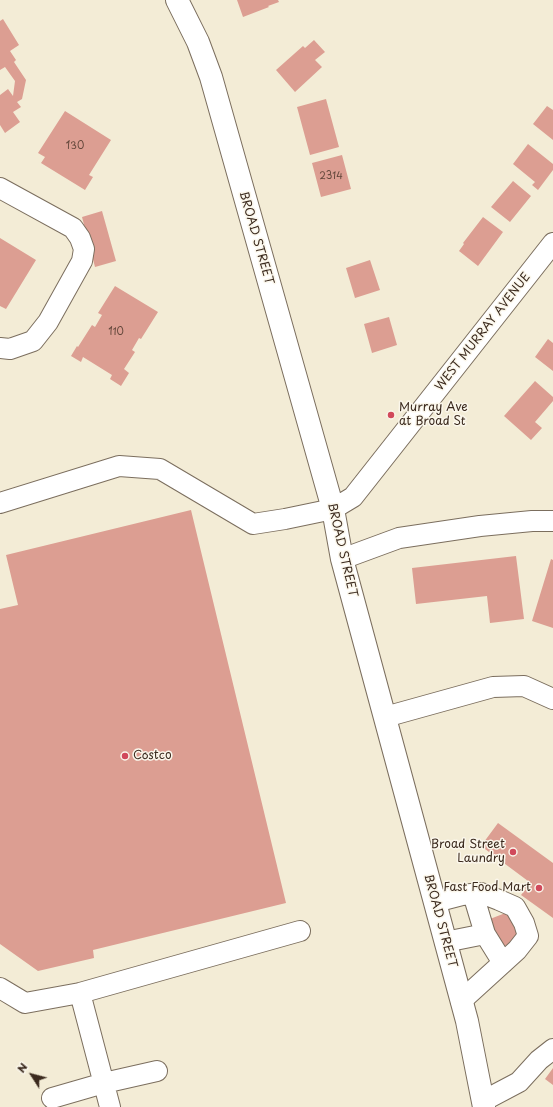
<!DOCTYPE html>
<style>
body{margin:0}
#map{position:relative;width:553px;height:1107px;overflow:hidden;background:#f3ecd6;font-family:"Playpen Sans",sans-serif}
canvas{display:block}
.north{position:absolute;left:12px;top:1055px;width:40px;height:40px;-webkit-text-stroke:3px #fbf7ec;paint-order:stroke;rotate:306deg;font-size:11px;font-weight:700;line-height:16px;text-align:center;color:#3b2a1e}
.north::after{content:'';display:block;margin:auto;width:14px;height:18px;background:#3b2a1e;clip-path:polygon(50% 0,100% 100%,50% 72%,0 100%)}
</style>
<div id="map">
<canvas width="553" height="1107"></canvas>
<div class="north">N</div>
</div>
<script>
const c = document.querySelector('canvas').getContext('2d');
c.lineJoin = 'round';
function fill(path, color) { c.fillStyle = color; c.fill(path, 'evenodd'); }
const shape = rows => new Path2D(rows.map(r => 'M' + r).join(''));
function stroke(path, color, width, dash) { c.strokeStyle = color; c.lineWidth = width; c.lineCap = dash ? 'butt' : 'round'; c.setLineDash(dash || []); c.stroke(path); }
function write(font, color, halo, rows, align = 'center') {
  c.font = font + ' "Playpen Sans",sans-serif'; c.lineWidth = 3; c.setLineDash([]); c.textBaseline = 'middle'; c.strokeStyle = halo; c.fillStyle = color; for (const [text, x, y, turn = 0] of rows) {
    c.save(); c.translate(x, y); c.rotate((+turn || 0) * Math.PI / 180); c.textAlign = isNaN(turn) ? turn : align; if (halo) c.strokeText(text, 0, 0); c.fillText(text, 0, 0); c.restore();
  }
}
const building = shape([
 [237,0,278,0,279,2,268,6,269,7,243,17],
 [3,19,19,45,10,51,16,60,14,62,26,80,22,99,17,102,21,107,13,112,20,122,5,133,0,125,0,95,8,89,13,96,15,81,5,67,0,70,0,21],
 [314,40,325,52,315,60,322,67,295,92,276,70,303,46,305,48],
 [326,99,339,147,310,155,297,107],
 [547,106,553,110,553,140,533,124],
 [65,111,111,140,89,175,93,177,85,190,41,163,45,157,38,153],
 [528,144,553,164,553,170,538,190,532,185,535,182,513,164],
 [342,155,351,189,321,197,312,163],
 [513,181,531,196,510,222,491,207],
 [102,211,116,261,95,267,82,217],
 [483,217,503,232,478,266,459,251,464,244,463,243],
 [0,238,36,260,6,309,0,306],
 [370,260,380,290,355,298,346,268],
 [115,286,158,312,141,339,139,338,132,350,135,352,124,369,129,373,121,386,110,379,112,375,83,357,81,362,71,356,77,346,78,347,92,325,95,327,102,315,98,313],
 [389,317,397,345,372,353,364,324],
 [548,339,553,343,553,371,535,357],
 [535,381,553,397,553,401,535,422,542,428,531,440,504,416],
 [191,510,286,903,93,950,94,958,38,971,0,944,0,609,18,605,6,555],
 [516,556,524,619,490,623,487,596,416,604,412,568],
 [551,559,553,560,553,628,532,621],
 [498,823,553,863,553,918,521,895,526,889,523,887,528,881,481,846],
 [508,912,519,940,502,947,490,919],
 [553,1068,553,1085,545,1079]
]);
const minor = shape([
 [0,188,73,228,80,238,84,249,82,261,48,322,33,341,10,349,0,348],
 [0,503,119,466,160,469,253,524,285,519,333,509,353,497,553,243],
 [342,559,399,538,480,526,532,521,553,521],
 [385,717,493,687,524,686,553,699],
 [435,902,462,895,481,893,499,900,515,907,524,923,528,936,517,950,461,1001],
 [485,934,503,963],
 [445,942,485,934,473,894],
 [0,988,25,1003,80,993,300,931],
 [80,993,110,1107],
 [52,1098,104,1083,157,1071],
 [483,1101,519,1082,539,1060,553,1049]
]);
const major = shape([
 [177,0,198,42,211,77,333,509,342,559,467,1021,484,1107]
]);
const markers = [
 [391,415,4,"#d1495b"],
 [125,756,4,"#d1495b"],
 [513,852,4,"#d1495b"],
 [539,888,4,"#d1495b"]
];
const numberNames = [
 ["130",75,146],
 ["2314",331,176],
 ["110",116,332]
];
const streetNames = [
 ["BROAD STREET",256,238,74],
 ["WEST MURRAY AVENUE",483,332,-52],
 ["BROAD STREET",342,550,77],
 ["BROAD STREET",440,921,75]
];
const poiNames = [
 ["Murray Ave",399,408],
 ["at Broad St",399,422],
 ["Costco",133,756],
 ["Broad Street",505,845,"right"],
 ["Laundry",505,859,"right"],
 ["Fast Food Mart",531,888,"right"]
];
fill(building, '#dc9e92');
stroke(minor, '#7b6e5e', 22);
stroke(major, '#7b6e5e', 24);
stroke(minor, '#fff', 20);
stroke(major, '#fff', 22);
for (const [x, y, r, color] of markers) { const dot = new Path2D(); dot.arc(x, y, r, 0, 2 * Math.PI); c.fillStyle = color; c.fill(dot); stroke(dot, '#fbf7ec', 1.5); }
write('10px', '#63473b', null, numberNames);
write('12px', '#3b2a1e', '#fbf7ec', streetNames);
write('12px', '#3b2a1e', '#fbf7ec', poiNames, 'left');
</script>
